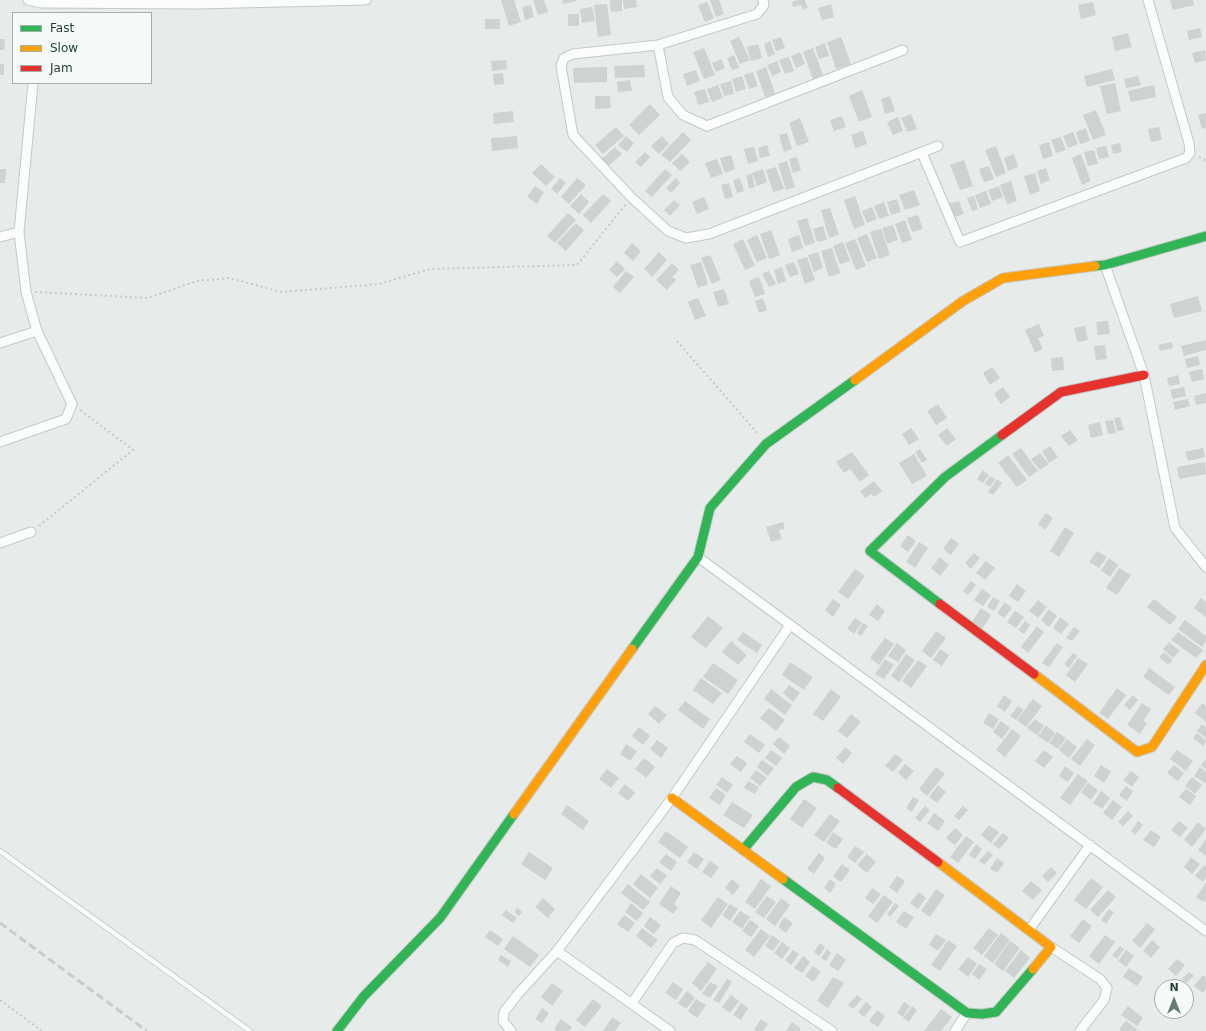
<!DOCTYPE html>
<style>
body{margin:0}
#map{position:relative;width:1206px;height:1031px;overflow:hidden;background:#e7ebea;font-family:"DejaVu Sans",sans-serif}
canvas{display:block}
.legend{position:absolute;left:12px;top:12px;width:140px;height:72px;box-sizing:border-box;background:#f5faf8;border:1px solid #a2afad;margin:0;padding:5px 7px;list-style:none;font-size:12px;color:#253e3c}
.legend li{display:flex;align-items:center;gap:8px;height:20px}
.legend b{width:20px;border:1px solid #a2afad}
.north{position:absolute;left:1154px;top:979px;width:40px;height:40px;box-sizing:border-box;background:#f5faf8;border:1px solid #a2afad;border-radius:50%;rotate:0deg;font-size:11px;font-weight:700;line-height:16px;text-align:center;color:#253e3c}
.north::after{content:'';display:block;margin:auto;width:14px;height:18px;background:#697b79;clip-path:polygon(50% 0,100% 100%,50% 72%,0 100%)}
</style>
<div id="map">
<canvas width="1206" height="1031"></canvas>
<ul class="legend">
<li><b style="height:5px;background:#30b455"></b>Fast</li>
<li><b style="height:5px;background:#ff9f0a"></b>Slow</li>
<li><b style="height:5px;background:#e5322d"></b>Jam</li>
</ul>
<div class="north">N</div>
</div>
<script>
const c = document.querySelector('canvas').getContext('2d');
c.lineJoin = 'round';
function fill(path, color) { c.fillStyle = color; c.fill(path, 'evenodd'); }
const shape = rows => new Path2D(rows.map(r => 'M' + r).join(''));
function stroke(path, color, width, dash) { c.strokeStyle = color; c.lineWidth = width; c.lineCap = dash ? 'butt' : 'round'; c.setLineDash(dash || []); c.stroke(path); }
const building = shape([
 [501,0,514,0,521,22,509,26],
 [533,0,544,0,548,12,538,15],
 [562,0,576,0,576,1,563,4],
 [610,0,622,0,622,11,611,12],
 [623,0,636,0,637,7,624,9],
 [710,0,719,0,724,14,716,17],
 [798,0,805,0,808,8,803,10,801,5,793,7,792,2],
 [1170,0,1193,0,1194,5,1173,10],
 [707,2,714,18,705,22,698,5],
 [1093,2,1096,15,1081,19,1078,5],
 [607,4,611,35,598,37,594,5],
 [831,4,834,17,822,20,818,8],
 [531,5,534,17,525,20,522,7],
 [592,7,595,21,582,23,580,9],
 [568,14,579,14,579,26,568,26],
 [485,19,500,19,500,29,485,29],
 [1200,28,1202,37,1189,40,1187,31],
 [1128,33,1132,47,1115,51,1112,37],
 [739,37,750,60,740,64,730,41],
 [781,37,785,48,776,51,772,40],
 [841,37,851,64,836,69,827,42],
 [0,39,5,39,4,50,0,50],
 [770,41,775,54,768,57,764,44],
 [825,43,829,56,819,59,815,47],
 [758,44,762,58,751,61,747,47],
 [704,48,715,75,704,79,693,52],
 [813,48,823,75,813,79,803,52],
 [1205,50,1206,60,1195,63,1192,53],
 [800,52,805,64,796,68,791,56],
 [734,55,739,68,732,70,727,58],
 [789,57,794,71,785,74,779,60],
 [721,59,725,68,716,72,712,63],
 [506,60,507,69,492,71,491,61],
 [777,61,781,72,772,76,767,65],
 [0,64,4,64,4,75,0,75],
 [644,65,645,77,615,78,614,66],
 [607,67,607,82,574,83,573,68],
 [766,67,775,94,765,97,756,71],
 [1112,69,1115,80,1087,87,1084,76],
 [696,70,700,81,687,86,683,74],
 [753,72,758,86,749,89,744,75],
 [503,73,504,84,494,85,493,74],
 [742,76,746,89,736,92,732,79],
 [1138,76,1141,85,1126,88,1124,79],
 [630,80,632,91,618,92,617,82],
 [731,81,734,94,724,96,720,84],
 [1115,83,1121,111,1107,114,1100,86],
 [718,85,723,98,712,102,707,89],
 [1154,85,1156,97,1131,102,1128,91],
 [705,89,709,102,698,105,694,92],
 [862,90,872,117,859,122,849,96],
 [595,96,610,96,611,108,595,109],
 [890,96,895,111,885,114,881,99],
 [650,104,660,115,639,135,629,125],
 [1096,110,1106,135,1093,140,1083,115],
 [513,111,514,122,494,124,493,113],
 [1206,113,1206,128,1202,129,1198,115],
 [911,114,917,129,907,132,901,118],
 [842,116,846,127,834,131,830,120],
 [898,117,903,131,893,135,887,122],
 [800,118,809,142,797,146,789,123],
 [616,127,624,136,603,154,595,145],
 [1159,127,1162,140,1151,142,1148,129],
 [1086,128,1090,141,1080,144,1076,132],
 [863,131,867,144,855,148,851,135],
 [683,132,691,140,670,162,661,155],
 [1073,132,1078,144,1068,148,1063,136],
 [787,133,792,149,784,152,779,135],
 [517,136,518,148,492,151,491,138],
 [626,136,634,143,627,152,618,145],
 [662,136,669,144,659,154,651,146],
 [1061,137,1066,150,1056,153,1051,140],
 [1049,142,1053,156,1043,159,1039,145],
 [1120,143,1122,152,1113,154,1111,145],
 [767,145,770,156,760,158,758,148],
 [996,146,1006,173,996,177,985,150],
 [1106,146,1109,157,1099,159,1096,148],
 [615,147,622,154,608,166,602,159],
 [754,147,758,161,748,164,744,149],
 [1094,150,1098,164,1088,166,1084,152],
 [645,152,650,157,641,167,635,162],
 [682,154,690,162,680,171,672,163],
 [1014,154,1018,167,1008,171,1004,158],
 [1081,154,1091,181,1082,185,1072,158],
 [731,155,735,169,725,173,720,158],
 [797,157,801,170,793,173,789,159],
 [717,159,723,174,711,178,705,163],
 [964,160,973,186,960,190,950,165],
 [787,161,795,187,786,190,778,164],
 [541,164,555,177,546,186,532,173],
 [989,166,994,179,984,182,979,169],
 [776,167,784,189,773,192,766,170],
 [1046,168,1050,180,1041,184,1037,171],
 [0,169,6,169,5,183,0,183],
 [665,169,672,175,652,197,645,191],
 [763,169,767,182,757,186,752,173],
 [1035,173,1040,191,1030,195,1024,176],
 [752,174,755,187,749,188,746,175],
 [560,178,566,183,557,194,551,189],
 [577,178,586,185,569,204,561,197],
 [676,178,680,183,671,193,666,188],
 [740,178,744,191,737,193,733,180],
 [1011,181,1017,201,1007,204,1000,185],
 [729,183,733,197,725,199,721,185],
 [535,186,544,192,537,204,527,197],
 [999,186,1003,197,992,201,988,190],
 [914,190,920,205,905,210,899,195],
 [986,191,991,204,980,208,975,195],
 [581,194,589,202,579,214,570,206],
 [603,194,611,201,591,223,583,215],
 [855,196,865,225,854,229,844,200],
 [974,196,978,209,972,211,967,198],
 [704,197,709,209,697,214,692,202],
 [897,199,901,212,891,215,887,202],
 [674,200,680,205,670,216,664,210],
 [959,201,964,214,951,218,947,204],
 [884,202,889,216,879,219,874,206],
 [872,207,877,219,867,223,862,211],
 [830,208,839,235,829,238,821,210],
 [568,213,576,220,555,243,547,236],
 [918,215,923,229,912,232,907,218],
 [807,218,815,243,805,246,797,221],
 [905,220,912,240,902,243,895,224],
 [576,223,584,230,566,251,557,243],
 [893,225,898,240,887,244,882,228],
 [823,226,827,240,817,242,813,229],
 [881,229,890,255,879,259,870,232],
 [771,230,780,255,769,259,760,234],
 [867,234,877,258,867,262,857,238],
 [757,235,767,258,757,262,747,240],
 [799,235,803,248,792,252,788,239],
 [743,239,755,266,745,270,733,244],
 [855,239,866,266,856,270,845,243],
 [843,242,850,261,840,264,833,246],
 [632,243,641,251,633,261,624,253],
 [832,248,840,273,829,277,821,251],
 [659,252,667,260,652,277,644,269],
 [818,252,823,268,814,272,808,255],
 [710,255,721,280,712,284,701,258],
 [807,257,815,280,805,284,797,260],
 [617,261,625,269,617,277,609,270],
 [701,262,708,284,698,288,690,265],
 [794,262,799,274,790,277,785,265],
 [672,263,679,270,672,277,676,280,667,290,656,280],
 [782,267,786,281,778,284,774,270],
 [626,271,634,277,620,293,613,287],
 [769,271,776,284,769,287,762,274],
 [759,277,765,294,755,297,749,281],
 [724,289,729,304,718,307,713,292],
 [1198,296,1202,311,1174,318,1170,304],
 [698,298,706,316,695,320,688,302],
 [763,298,767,310,759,313,755,301],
 [1108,321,1110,334,1098,335,1096,322],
 [1039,324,1044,336,1038,338,1043,349,1035,353,1025,330],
 [1085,326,1088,340,1077,342,1074,328],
 [1206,340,1206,350,1184,356,1181,346],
 [1172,342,1173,348,1160,351,1158,345],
 [1105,345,1107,359,1096,360,1094,346],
 [1198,356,1200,365,1187,368,1185,359],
 [1063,357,1064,370,1052,371,1051,358],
 [992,367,1000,378,990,385,983,373],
 [1202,369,1204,379,1192,382,1189,372],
 [1178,375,1180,384,1169,386,1167,378],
 [1003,387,1010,397,1001,404,994,394],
 [1184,387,1186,396,1173,399,1170,390],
 [1206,393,1206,403,1196,405,1194,396],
 [1188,399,1190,406,1175,410,1173,402],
 [938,404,947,418,936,425,927,411],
 [1120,417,1124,430,1117,431,1114,418],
 [1113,420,1116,433,1108,434,1105,421],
 [1100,422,1103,435,1091,438,1088,425],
 [911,428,919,439,909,445,902,434],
 [947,428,956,439,947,446,938,435],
 [1070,430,1078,440,1069,446,1061,436],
 [1050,446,1058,457,1049,463,1042,451],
 [1021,448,1038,471,1029,477,1012,454],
 [1203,448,1205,457,1188,461,1185,452],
 [920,449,927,460,922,463,915,452],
 [852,452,869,475,860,482,850,469,844,473,836,462],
 [1040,453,1049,464,1040,470,1031,459],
 [914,454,927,476,912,484,899,463],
 [1008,455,1027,480,1017,487,998,463],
 [1205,462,1206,474,1179,479,1177,467],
 [983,470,989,475,983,483,977,479],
 [990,476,995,479,990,487,985,484],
 [997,479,1002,483,993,495,988,492],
 [874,481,882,491,874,497,871,494,865,498,860,491],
 [1046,513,1053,518,1045,530,1038,524],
 [783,522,785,529,779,530,782,539,771,542,766,527],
 [1065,527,1074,533,1059,557,1050,551],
 [908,535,916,541,908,552,900,546],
 [951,538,959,544,951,555,943,549],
 [919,542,928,548,915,568,906,562],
 [1097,551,1107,557,1099,568,1089,562],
 [974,553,980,558,971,569,965,563],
 [940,557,949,565,940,576,931,568],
 [1109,558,1118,565,1110,577,1101,570],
 [986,561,995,568,985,580,976,573],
 [1119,568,1131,575,1117,595,1106,588],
 [855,569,865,576,848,599,838,592],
 [971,581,976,585,968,595,963,591],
 [1017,584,1026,591,1018,602,1009,596],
 [982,589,991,595,983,606,974,600],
 [993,597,1000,601,994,611,987,607],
 [1201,598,1206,602,1206,617,1194,608],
 [833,599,841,605,833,617,825,610],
 [1154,599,1177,617,1170,625,1147,607],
 [1038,600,1047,607,1038,618,1029,611],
 [1005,602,1012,608,1004,618,997,613],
 [877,604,885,611,878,621,869,615],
 [981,608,991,615,980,632,970,625],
 [1049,609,1057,616,1049,627,1041,620],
 [1015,611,1024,617,1016,628,1007,622],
 [708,616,723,628,706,648,691,637],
 [1060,617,1069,624,1061,634,1053,628],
 [855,618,862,623,854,634,847,629],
 [1185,620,1206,636,1206,642,1202,647,1178,629],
 [1025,621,1030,625,1024,634,1018,630],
 [863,623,868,626,861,636,857,633],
 [1037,626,1044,632,1028,653,1021,647],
 [1074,627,1080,631,1072,641,1066,638],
 [936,631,946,638,931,658,922,651],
 [743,632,762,645,757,653,737,640],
 [1178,632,1203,650,1196,658,1171,640],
 [885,638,894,644,879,665,870,658],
 [731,641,747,655,738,665,722,652],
 [1169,642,1180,651,1173,658,1163,649],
 [897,643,906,650,898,662,888,656],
 [1057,643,1063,647,1049,667,1042,663],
 [940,649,949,655,942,666,933,660],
 [1164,652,1173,660,1168,665,1159,657],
 [1073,653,1077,656,1069,668,1064,664],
 [906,654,915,660,899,682,891,676],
 [1078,658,1088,664,1075,682,1066,675],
 [885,659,894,665,884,679,875,674],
 [918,660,927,666,911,688,902,681],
 [790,662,813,677,804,690,782,675],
 [713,663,738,680,728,694,703,677],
 [1149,668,1175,687,1169,695,1143,677],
 [701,678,722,693,713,704,693,690],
 [789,685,800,693,793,702,783,693],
 [1117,688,1126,695,1108,719,1099,713],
 [771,689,792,705,785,715,764,699],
 [831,689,841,697,823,721,813,714],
 [1004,695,1012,701,1005,712,997,706],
 [1133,695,1138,700,1130,710,1124,705],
 [1033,699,1042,706,1026,727,1017,720],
 [685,701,710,719,703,729,678,710],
 [1142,703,1151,709,1143,721,1147,723,1140,734,1127,725],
 [1202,703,1206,706,1206,722,1195,713],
 [655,706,667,715,659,724,648,714],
 [1018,706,1023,710,1016,720,1010,716],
 [769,708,785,720,776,731,760,718],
 [989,713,999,719,993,729,983,723],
 [851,714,861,722,847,738,838,731],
 [1035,719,1044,726,1037,735,1027,728],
 [1001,721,1010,728,1002,739,993,732],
 [1202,724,1206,727,1206,738,1197,731],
 [1046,725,1055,733,1048,743,1038,736],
 [639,727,650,736,643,745,632,736],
 [1012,729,1021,736,1005,757,996,750],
 [1057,732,1066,738,1058,749,1049,743],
 [1197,733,1206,741,1203,746,1193,738],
 [750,734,765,745,759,753,744,742],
 [779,737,790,746,784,754,773,744],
 [1067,739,1077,747,1069,758,1059,750],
 [1087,739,1095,745,1080,766,1071,759],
 [657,740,668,748,661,758,650,749],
 [626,744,637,751,630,761,620,754],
 [845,747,852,753,843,764,836,758],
 [771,750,782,758,776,766,765,758],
 [1044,750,1053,757,1044,768,1035,761],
 [1177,750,1193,761,1186,771,1170,759],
 [895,754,903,760,893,772,885,766],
 [737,756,747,763,741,772,730,764],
 [644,758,655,767,646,778,635,769],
 [762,760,774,768,768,776,757,767],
 [1205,760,1206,761,1206,770,1201,765],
 [905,764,914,771,906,780,898,773],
 [1101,765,1111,771,1104,783,1094,776],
 [1174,765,1184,773,1178,781,1167,773],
 [1065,766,1074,773,1068,782,1059,776],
 [936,767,945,774,927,796,919,789],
 [1200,767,1206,772,1206,784,1194,776],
 [607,769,619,778,611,788,599,779],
 [756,770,767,778,760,786,750,778],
 [1131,771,1139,777,1132,787,1123,780],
 [1078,774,1088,781,1070,805,1060,798],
 [722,777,733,785,727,793,716,785],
 [1192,777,1202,785,1195,794,1185,786],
 [748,781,759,787,755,794,744,788],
 [1088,783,1098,790,1091,800,1081,792],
 [625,784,635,793,628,801,618,793],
 [938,785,946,792,937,803,929,797],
 [1126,786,1133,791,1127,801,1119,795],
 [716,788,726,795,720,805,709,798],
 [1186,789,1196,796,1190,805,1179,797],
 [1101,791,1110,798,1102,809,1093,803],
 [913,797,919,800,912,812,906,808],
 [804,799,817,808,802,828,790,819],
 [1113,800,1122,807,1112,820,1103,813],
 [732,802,753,815,744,828,723,815],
 [567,805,589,821,583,830,561,814],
 [925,806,930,810,920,822,915,818],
 [963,806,968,810,959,820,954,816],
 [1128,811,1133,816,1123,826,1118,822],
 [934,813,945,821,938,831,927,823],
 [830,814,840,821,824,842,814,835],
 [1138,821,1143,825,1135,835,1131,831],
 [1179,821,1188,828,1180,837,1171,830],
 [1198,822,1206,829,1192,847,1184,840],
 [989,825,999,832,991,843,981,835],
 [955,828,963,835,955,845,946,838],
 [1151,830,1161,837,1154,847,1143,840],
 [666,831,688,847,680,858,658,842],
 [833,832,843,839,836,849,826,843],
 [1003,833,1009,838,999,849,993,844],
 [966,836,974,842,958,863,950,857],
 [1206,839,1206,856,1198,850],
 [976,844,982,849,975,859,969,855],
 [855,846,864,852,855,863,847,857],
 [988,851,993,855,984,865,979,861],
 [529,852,553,868,545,880,521,864],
 [694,852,704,859,697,869,687,862],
 [819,853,825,858,814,874,807,869],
 [666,854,677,862,671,871,659,862],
 [867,854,876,862,867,873,857,865],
 [1191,857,1200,864,1192,874,1184,867],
 [997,858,1004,863,997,873,990,869],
 [710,861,719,867,711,878,702,872],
 [842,864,850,870,841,882,833,876],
 [1204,865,1206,867,1206,877,1203,882,1195,876],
 [1051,867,1057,873,1048,882,1042,876],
 [657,868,667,876,660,884,650,876],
 [641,874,658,888,650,898,633,884],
 [897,876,905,881,897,893,889,887],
 [1091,878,1103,887,1086,909,1074,900],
 [732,879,740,886,733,895,725,888],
 [761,879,771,886,755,909,745,902],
 [830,879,836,884,830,893,824,888],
 [1031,881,1042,890,1033,900,1022,891],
 [1206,883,1206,899,1204,902,1196,897],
 [628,884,650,902,643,910,621,893],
 [671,886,681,893,674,904,678,908,673,914,659,904],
 [872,888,881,894,873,904,865,898],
 [936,889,945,895,930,917,921,911],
 [1108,890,1116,897,1098,917,1090,910],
 [919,892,926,898,918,909,910,903],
 [884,895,893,902,877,923,868,916],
 [767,896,776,902,764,918,755,912],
 [718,897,728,904,711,928,701,920],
 [543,898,555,909,548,918,535,907],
 [781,898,790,905,775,926,766,919],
 [631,903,643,913,637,921,625,912],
 [895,903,899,906,890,917,887,914],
 [730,904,738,909,730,921,722,915],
 [518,908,522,912,519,916,514,912],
 [1109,909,1114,912,1106,924,1101,920],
 [506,910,517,918,513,923,502,915],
 [740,911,750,917,742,929,732,922],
 [904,911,914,917,906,929,896,922],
 [624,915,635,923,628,932,617,924],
 [650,917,661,925,654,934,644,926],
 [784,917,793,923,786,933,778,927],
 [1083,919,1092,926,1079,943,1070,936],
 [750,920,759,926,751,937,742,931],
 [1147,923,1155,929,1140,948,1132,941],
 [642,928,658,940,651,948,636,936],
 [989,928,998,935,982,955,973,948],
 [761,929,770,936,754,957,745,950],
 [490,930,503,939,498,946,485,937],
 [1001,933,1010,940,993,963,984,956],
 [936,934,946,940,938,951,929,945],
 [772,935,780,941,773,951,765,946],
 [1105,935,1115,942,1099,964,1089,956],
 [513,936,539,955,530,967,504,949],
 [948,940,957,946,940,971,931,965],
 [1152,940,1160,947,1151,958,1143,951],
 [1010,941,1020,948,1003,971,994,964],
 [782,942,790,948,782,959,774,953],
 [820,943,825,947,819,956,814,952],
 [1120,946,1124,949,1117,959,1112,955],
 [827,949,831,953,826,961,821,958],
 [793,950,799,954,791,965,785,960],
 [1021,950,1030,958,1014,978,1005,971],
 [1126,950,1134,956,1126,967,1118,961],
 [837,953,846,960,838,971,829,965],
 [501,955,511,961,508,967,498,960],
 [803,956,810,962,802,973,794,968],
 [968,957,977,964,968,977,958,969],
 [1177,959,1185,965,1176,976,1168,969],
 [708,962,717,969,701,991,692,983],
 [979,964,987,969,979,980,972,974],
 [813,966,821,972,813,982,805,976],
 [1129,968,1143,977,1137,986,1123,977],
 [1189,972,1194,976,1186,983,1182,979],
 [1203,975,1206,977,1206,989,1203,993,1194,986],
 [833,977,844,983,828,1008,817,1001],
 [727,979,732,982,719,1003,713,1000],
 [673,982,683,989,676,1000,665,993],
 [710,982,718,986,710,998,702,994],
 [552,983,563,991,552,1006,541,997],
 [687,991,695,998,686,1009,678,1003],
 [731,995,739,1001,730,1013,722,1007],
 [857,995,862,999,853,1009,848,1005],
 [593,999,602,1006,585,1027,576,1020],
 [696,999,706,1005,697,1018,688,1011],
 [866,1002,872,1007,864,1017,858,1012],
 [904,1002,910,1006,903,1017,897,1013],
 [741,1003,748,1008,741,1020,733,1015],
 [912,1006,917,1010,909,1022,903,1018],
 [1128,1006,1143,1018,1137,1026,1121,1015],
 [542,1008,549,1013,542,1023,535,1019],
 [941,1009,952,1017,941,1031,924,1031],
 [877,1010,885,1016,878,1027,869,1021],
 [612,1017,621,1023,615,1031,603,1031],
 [561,1019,572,1027,569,1031,557,1031,554,1029],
 [761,1019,768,1024,763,1031,756,1031,754,1030],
 [1126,1021,1137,1029,1135,1031,1121,1031,1119,1029],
 [792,1022,801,1029,799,1031,786,1031]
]);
const path = shape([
 [1199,157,1206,161],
 [35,292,148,298,197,281,229,278,281,292,379,284,430,269,577,265,626,204],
 [677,341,759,435],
 [39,526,133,450,80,410],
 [0,1000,42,1031]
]);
const lane = shape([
 [0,851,250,1031]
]);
const street = shape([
 [28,0,41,3,198,4,366,0],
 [763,0,764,5,757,14,658,45,573,54,564,58,561,66,573,135,631,197,668,231,686,238,709,234,938,146],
 [658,45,668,97,683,115,707,126,903,50],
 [922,153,960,242,1186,158,1190,153,1189,143,1148,0],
 [0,237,19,232,33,83],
 [1105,265,1144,375,1175,528,1206,567],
 [0,343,37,331,26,292,19,232],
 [0,442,66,419,72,404,37,331],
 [0,543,31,532],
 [698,557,1206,931],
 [1029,930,1090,845],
 [1051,947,1100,979,1107,988,1104,1000,1080,1031],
 [557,951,670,1031],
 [632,1003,673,943,683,938,695,940,832,1031],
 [511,1031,503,1021,504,1012,517,995,557,951,672,798,790,625],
 [955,1031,967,1013]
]);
const fast = shape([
 [1095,266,1105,265,1206,236],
 [940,604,870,551,945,477,1002,435],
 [632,649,698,557,710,508,766,444,855,380],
 [743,850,796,787,813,777,827,780,838,788],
 [783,879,967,1013,982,1014,996,1012,1033,969],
 [337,1031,364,996,440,918,514,814]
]);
const slow = shape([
 [855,380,963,301,1003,278,1095,266],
 [1034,674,1137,752,1152,747,1206,665],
 [672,798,783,879],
 [514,814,632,649],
 [938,862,1051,947,1033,969]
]);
const jam = shape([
 [1002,435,1061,392,1144,375],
 [940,604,1034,674],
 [838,788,938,862]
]);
const rail = shape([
 [0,923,147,1031]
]);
fill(building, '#ced2d1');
stroke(lane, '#c4c8c7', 6);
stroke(street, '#c4c8c7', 11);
stroke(fast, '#c3c9c7', 11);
stroke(slow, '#c3c9c7', 11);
stroke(jam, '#c3c9c7', 11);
stroke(path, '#c2cbca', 2, [2, 3]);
stroke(lane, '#fbfcfc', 4.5);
stroke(street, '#fbfcfc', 9);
stroke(fast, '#30b455', 9);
stroke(slow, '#ff9f0a', 9);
stroke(jam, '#e5322d', 9);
stroke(rail, '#c8cccb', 3, [8, 4]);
</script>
